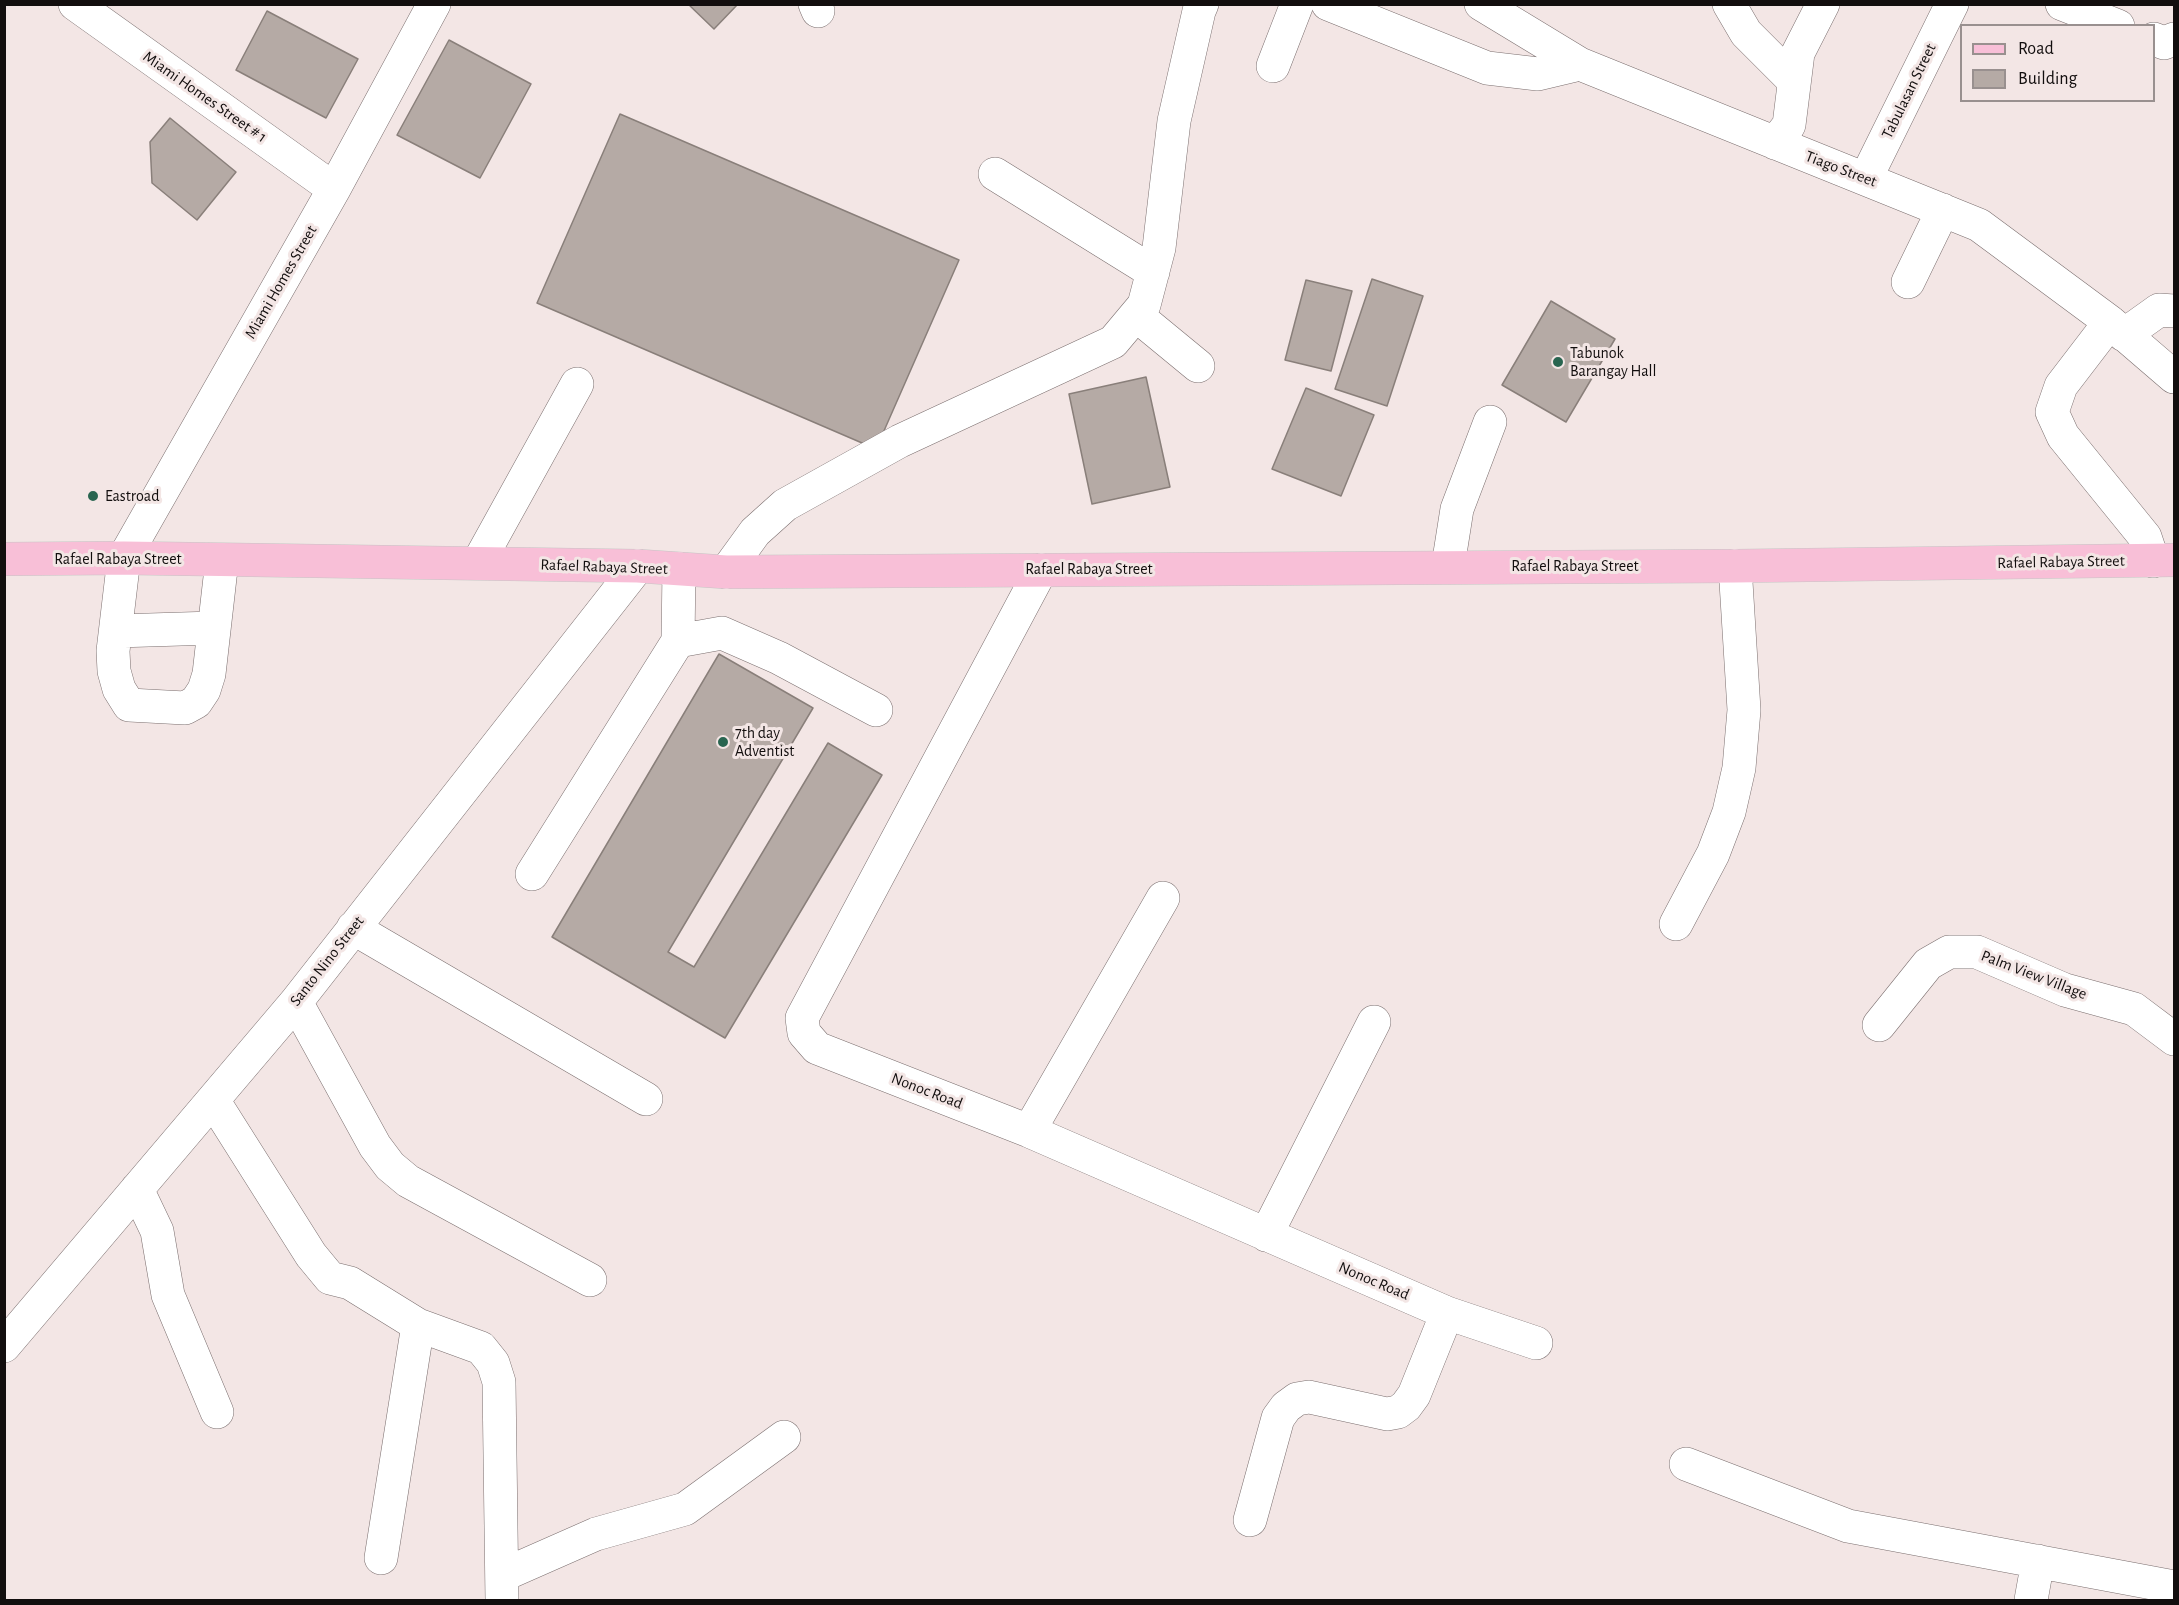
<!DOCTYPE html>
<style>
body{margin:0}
#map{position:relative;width:2179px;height:1605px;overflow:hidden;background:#f3e6e5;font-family:"Alegreya Sans",sans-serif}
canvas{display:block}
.frame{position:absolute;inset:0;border:6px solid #120e0e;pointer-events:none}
.legend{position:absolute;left:1960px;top:24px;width:195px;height:78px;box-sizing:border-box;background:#f3e6e5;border:2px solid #99908f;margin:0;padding:8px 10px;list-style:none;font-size:18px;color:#120e0e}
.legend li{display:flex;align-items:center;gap:12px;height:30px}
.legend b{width:30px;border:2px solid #99908f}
</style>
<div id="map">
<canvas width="2179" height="1605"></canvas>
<div class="frame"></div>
<ul class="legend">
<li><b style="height:8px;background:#f8bfd7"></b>Road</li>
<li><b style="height:16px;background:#b5aaa5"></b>Building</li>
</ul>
</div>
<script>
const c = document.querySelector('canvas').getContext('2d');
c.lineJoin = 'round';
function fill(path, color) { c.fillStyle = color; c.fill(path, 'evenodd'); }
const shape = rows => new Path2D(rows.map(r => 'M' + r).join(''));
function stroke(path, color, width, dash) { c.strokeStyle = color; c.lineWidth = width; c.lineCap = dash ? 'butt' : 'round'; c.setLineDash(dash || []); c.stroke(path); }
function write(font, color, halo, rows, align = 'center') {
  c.font = font + ' "Alegreya Sans",sans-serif'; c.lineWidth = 6; c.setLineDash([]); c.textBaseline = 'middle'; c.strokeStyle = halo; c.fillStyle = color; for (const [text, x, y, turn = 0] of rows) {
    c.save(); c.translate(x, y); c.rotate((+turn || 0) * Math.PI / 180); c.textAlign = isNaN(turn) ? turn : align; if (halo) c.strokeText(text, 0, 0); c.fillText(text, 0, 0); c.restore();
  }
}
const building = shape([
 [688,4,738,4,714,29,688,4],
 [267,11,358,59,326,118,236,70,267,11],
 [449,40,531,84,480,178,397,135,449,40],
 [620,114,959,260,876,449,537,303,620,114],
 [170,118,236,172,197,220,152,183,150,142,170,118],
 [1372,279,1423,296,1387,406,1335,389,1372,279],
 [1306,280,1352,291,1331,371,1285,360,1306,280],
 [1551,301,1615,339,1566,422,1502,385,1551,301],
 [1146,377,1170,487,1092,504,1069,394,1146,377],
 [1306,388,1374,415,1341,496,1272,469,1306,388],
 [719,654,813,708,668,952,694,967,828,743,882,775,725,1038,552,937,719,654]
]);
const minor = shape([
 [75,4,334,189],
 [815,4,818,11],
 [1328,4,1487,68,1538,74,1580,64],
 [1481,4,1580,64,1979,225,2110,322,2174,377],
 [1729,4,1746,33,1794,81],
 [2062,4,2118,26],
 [2154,39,2164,43,2174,39],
 [1273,66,1297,4],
 [1775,143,1789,125,1798,53,1823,4],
 [995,174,1153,272],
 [1866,178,1952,4],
 [1908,282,1943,210],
 [1136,315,1198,366],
 [2110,322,2061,386,2052,412,2063,436,2145,537,2153,561],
 [2124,335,2159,310,2174,311],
 [222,560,209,674,204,690,196,702,185,708,129,705,119,689,114,671,113,651,124,558,334,189,434,4],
 [478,563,577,384],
 [1448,566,1457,509,1490,422],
 [1041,570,802,1018,804,1033,817,1048,1029,1131,1447,1313,1536,1343],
 [726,572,755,532,785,505,900,441,1113,342,1144,305,1159,248,1174,121,1199,11,1202,4],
 [116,631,214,628],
 [678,641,679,569],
 [532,874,678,641,722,633,779,658,876,710],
 [1676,924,1713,854,1729,812,1739,768,1744,710,1735,566],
 [353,928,646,1099],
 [296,1002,375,1146,390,1166,408,1181,590,1280],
 [1879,1025,1928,964,1949,952,1977,952,2065,990,2134,1009,2174,1039],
 [213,1100,311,1255,330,1278,350,1283,418,1325,481,1348,493,1363,499,1382,502,1600],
 [1029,1131,1163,898],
 [137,1189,157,1231,168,1295,217,1412],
 [1266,1235,1374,1022],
 [4,1346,296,1002,638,566],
 [1686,1464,1848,1526,2174,1587],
 [1250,1520,1278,1418,1286,1407,1297,1399,1309,1397,1387,1414,1398,1412,1406,1406,1414,1395,1447,1313],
 [381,1558,418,1325],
 [503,1575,596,1534,685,1509,784,1437],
 [2031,1600,2038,1561]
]);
const major = shape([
 [4,559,124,558,638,566,726,572,1735,566,2174,560]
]);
const markers = [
 [1558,362,6,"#296550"],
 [93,496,6,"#296550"],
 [723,742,6,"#296550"]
];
const streetNames = [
 ["Tabulasan Street",1909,91,-64],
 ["Miami Homes Street # 1",205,97,35],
 ["Tiago Street",1841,169,21],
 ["Miami Homes Street",281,282,-60],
 ["Rafael Rabaya Street",118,559],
 ["Rafael Rabaya Street",2061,562,-1],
 ["Rafael Rabaya Street",1575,566],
 ["Rafael Rabaya Street",604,567,2],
 ["Rafael Rabaya Street",1089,569],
 ["Santo Nino Street",327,961,-52],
 ["Palm View Village",2034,975,21],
 ["Nonoc Road",927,1091,21],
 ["Nonoc Road",1374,1281,23]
];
const poiNames = [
 ["Tabunok",1570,353],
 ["Barangay Hall",1570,371],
 ["Eastroad",105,496],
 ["7th day",735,733],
 ["Adventist",735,751]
];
fill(building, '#b5aaa5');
stroke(building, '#897f7a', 1.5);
stroke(minor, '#7b6f6f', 34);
stroke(major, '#c6c5c5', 34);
stroke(minor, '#fff', 33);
stroke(major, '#f8bfd7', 33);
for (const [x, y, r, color] of markers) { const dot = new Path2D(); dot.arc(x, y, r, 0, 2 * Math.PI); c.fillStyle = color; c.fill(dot); stroke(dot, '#f3e6e5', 2); }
write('16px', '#120e0e', '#f3e6e5', streetNames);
write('16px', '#120e0e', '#f3e6e5', poiNames, 'left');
</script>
